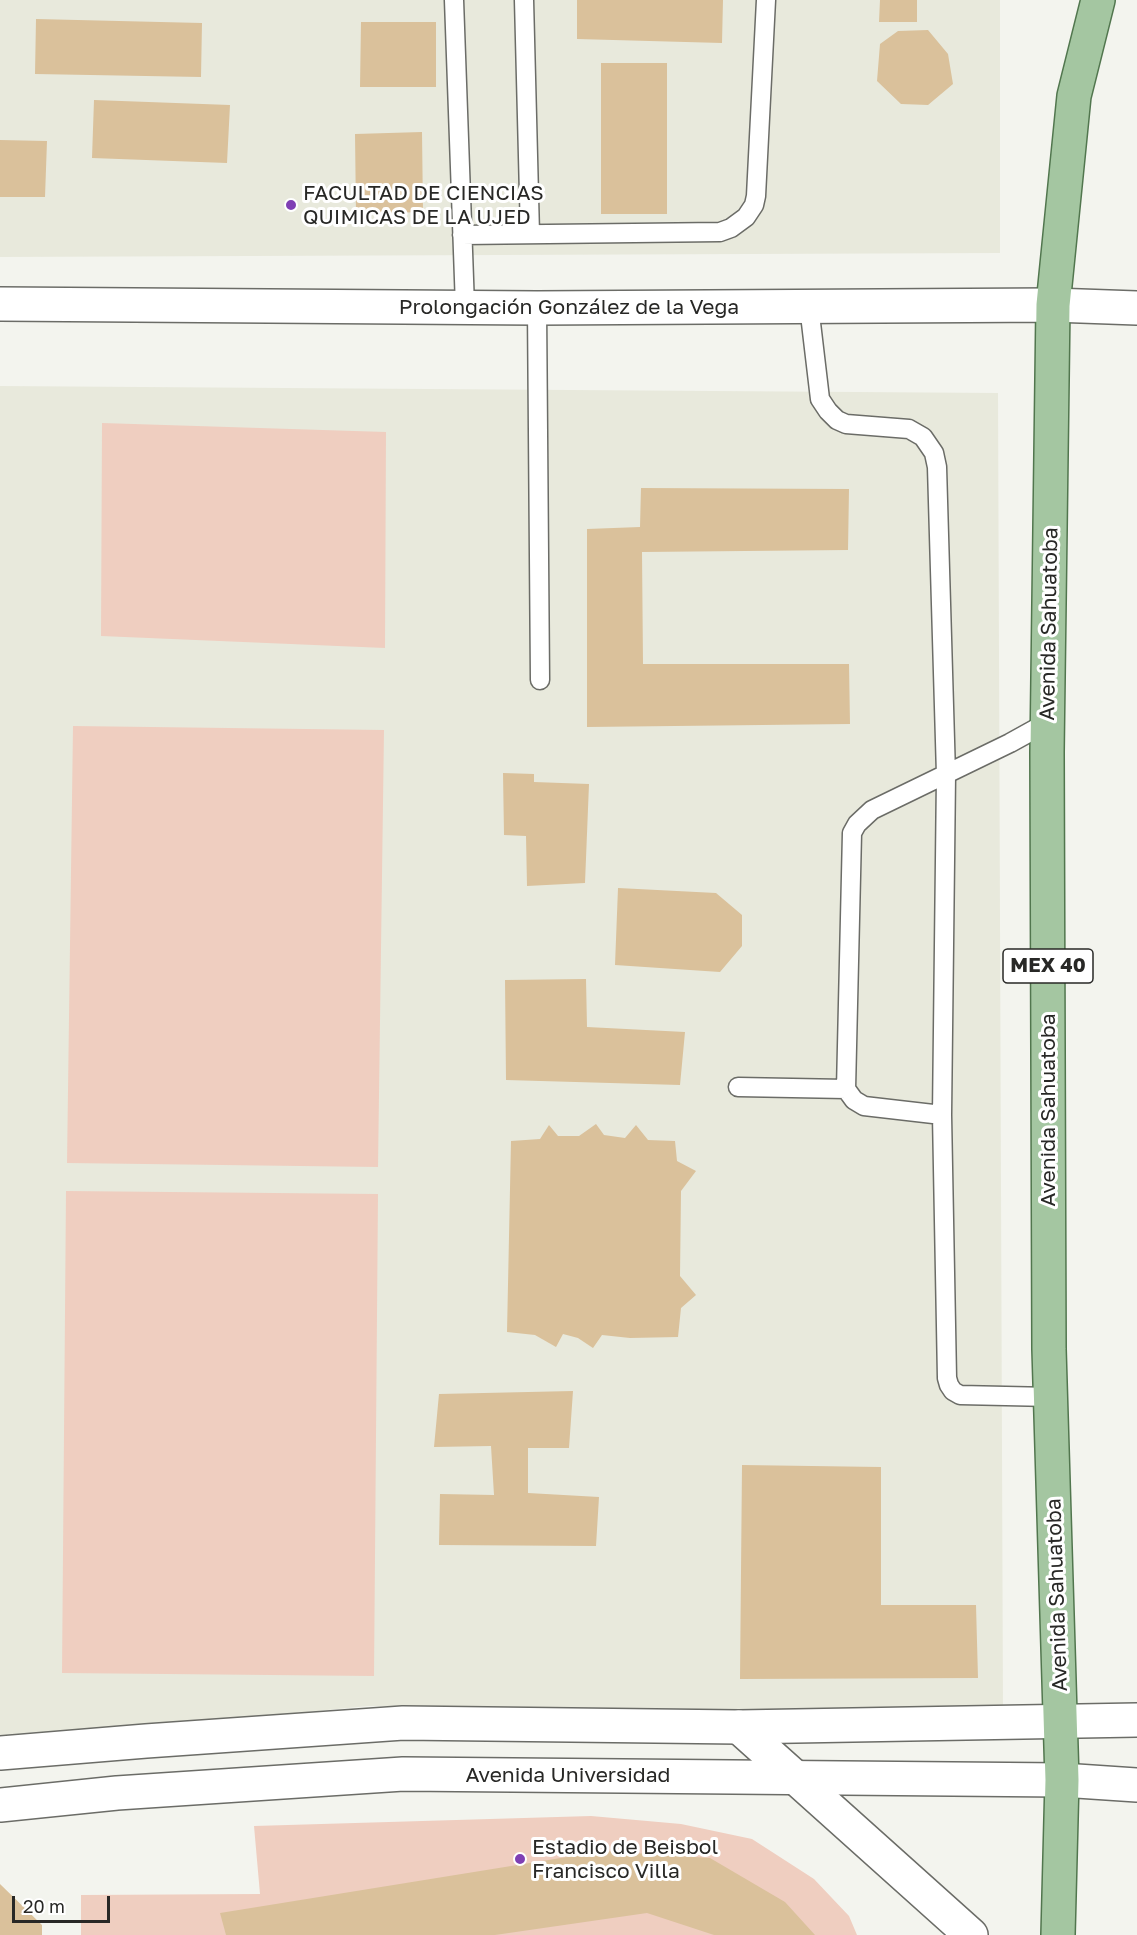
<!DOCTYPE html>
<meta charset="utf-8">
<style>
body{margin:0}
#map{position:relative;width:1137px;height:1935px;overflow:hidden;background:#f3f4ee;font-family:"Golos Text",sans-serif}
canvas{display:block}
.scale{position:absolute;left:12px;top:1896px;width:98px;height:27px;box-sizing:border-box;border:3px solid #282826;border-top:0;padding-left:8px;font-size:18px;line-height:21px;white-space:nowrap;color:#282826;-webkit-text-stroke:4px #fff;paint-order:stroke}
</style>
<div id="map">
<canvas width="1137" height="1935"></canvas>
<div class="scale">20 m</div>
</div>
<script>
const c = document.querySelector('canvas').getContext('2d');
c.lineJoin = 'round';
function fill(path, color) { c.fillStyle = color; c.fill(path, 'evenodd'); }
const shape = rows => new Path2D(rows.map(r => 'M' + r).join(''));
function stroke(path, color, width, dash) { c.strokeStyle = color; c.lineWidth = width; c.lineCap = dash ? 'butt' : 'round'; c.setLineDash(dash || []); c.stroke(path); }
function write(font, color, halo, rows, align = 'center') {
  c.font = font + ' "Golos Text",sans-serif'; c.lineWidth = 6; c.setLineDash([]); c.textBaseline = 'middle'; c.strokeStyle = halo; c.fillStyle = color; for (const [text, x, y, turn = 0] of rows) {
    c.save(); c.translate(x, y); c.rotate((+turn || 0) * Math.PI / 180); c.textAlign = isNaN(turn) ? turn : align; if (halo) c.strokeText(text, 0, 0); c.fillText(text, 0, 0); c.restore();
  }
}
const built = shape([
 [0,0,1000,0,1000,253,0,257],
 [0,386,998,393,1003,1713,368,1706,0,1742]
]);
const green = shape([
 [102,423,386,432,385,648,101,636],
 [73,726,384,730,378,1167,67,1163],
 [66,1191,378,1194,374,1676,62,1673],
 [591,1816,681,1824,752,1839,814,1879,849,1916,857,1935,81,1935,81,1895,260,1894,254,1826]
]);
const building = shape([
 [577,0,723,0,722,43,577,39],
 [880,0,917,0,917,22,879,22],
 [36,19,202,23,201,77,35,74],
 [361,22,436,22,436,87,360,87],
 [928,30,948,54,953,84,928,105,901,104,877,81,880,44,898,31],
 [601,63,667,63,667,214,601,214],
 [94,100,230,105,227,163,92,158],
 [422,132,423,212,356,214,355,134],
 [0,140,47,141,45,197,0,197],
 [641,488,849,489,848,550,642,552,643,664,849,664,850,724,587,727,587,529,640,527],
 [503,773,534,774,534,782,589,784,585,883,527,886,526,836,504,835],
 [618,888,716,893,742,915,742,946,720,972,615,965],
 [586,979,587,1027,685,1032,680,1085,506,1080,505,980],
 [596,1124,604,1135,625,1138,636,1125,648,1140,675,1141,677,1161,696,1171,681,1191,680,1276,696,1295,681,1308,678,1337,630,1338,602,1335,593,1348,578,1338,563,1334,556,1347,535,1335,507,1332,511,1141,540,1139,549,1125,558,1136,579,1136],
 [573,1391,569,1448,528,1448,528,1493,599,1497,596,1546,439,1545,440,1494,494,1495,491,1446,434,1447,439,1394],
 [742,1465,881,1467,881,1605,976,1605,978,1678,740,1679],
 [604,1851,710,1858,785,1902,815,1935,714,1935,647,1913,495,1935,226,1935,220,1913],
 [0,1884,42,1925,42,1935,0,1935]
]);
const service = shape([
 [454,0,465,307],
 [524,0,530,234],
 [462,235,720,232,731,228,746,217,754,205,756,196,766,0],
 [809,306,820,399,828,411,837,420,846,424,909,429,923,437,934,453,937,467,946,775,942,1115,947,1378,949,1385,953,1391,960,1395,1051,1397],
 [537,308,540,680],
 [738,1087,846,1089],
 [942,1115,864,1106,854,1100,846,1089,852,833,857,824,872,810,1010,743,1048,722]
]);
const minor = shape([
 [0,304,537,308,1053,305,1137,308],
 [739,1727,971,1935]
]);
const tertiary = shape([
 [0,1753,146,1741,403,1723,739,1727,1137,1720],
 [0,1805,117,1793,403,1774,1062,1780,1137,1785]
]);
const primary = shape([
 [1058,1935,1062,1780,1049,1349,1047,752,1053,305,1074,96,1098,0]
]);
const markers = [
 [291,205,6,"#7f3fb4"],
 [520,1859,6,"#7f3fb4"]
];
const shields = [
 [1048,966,90]
];
const shieldNames = [
 ["MEX 40",1048,966]
];
const poiNames = [
 ["FACULTAD DE CIENCIAS",303,193],
 ["QUIMICAS DE LA UJED",303,217],
 ["Estadio de Beisbol",532,1847],
 ["Francisco Villa",532,1871]
];
const streetNames = [
 ["Prolongación González de la Vega",569,307],
 ["Avenida Sahuatoba",1049,624,-89],
 ["Avenida Sahuatoba",1048,1110,-90],
 ["Avenida Sahuatoba",1057,1595,-92],
 ["Avenida Universidad",568,1775]
];
fill(built, '#e8e9dc');
fill(green, '#efcec0');
fill(building, '#dac19b');
stroke(service, '#6b6c67', 21);
stroke(minor, '#6b6c67', 36);
stroke(tertiary, '#6b6c67', 36);
stroke(primary, '#51764e', 36);
stroke(service, '#fff', 18);
stroke(minor, '#fff', 33);
stroke(tertiary, '#fff', 33);
stroke(primary, '#a4c6a1', 33);
for (const [x, y, r, color] of markers) { const dot = new Path2D(); dot.arc(x, y, r, 0, 2 * Math.PI); c.fillStyle = color; c.fill(dot); stroke(dot, '#fff', 2); }
for (const [x, y, w] of shields) { const box = new Path2D(); box.roundRect(x - w / 2, y - 17, w, 34, 4.5); c.fillStyle = '#fff'; c.fill(box); stroke(box, '#282826', 1.5); }
write('bold 20px', '#282826', null, shieldNames);
write('21px', '#282826', '#fff', poiNames, 'left');
write('21px', '#282826', '#fff', streetNames);
</script>
